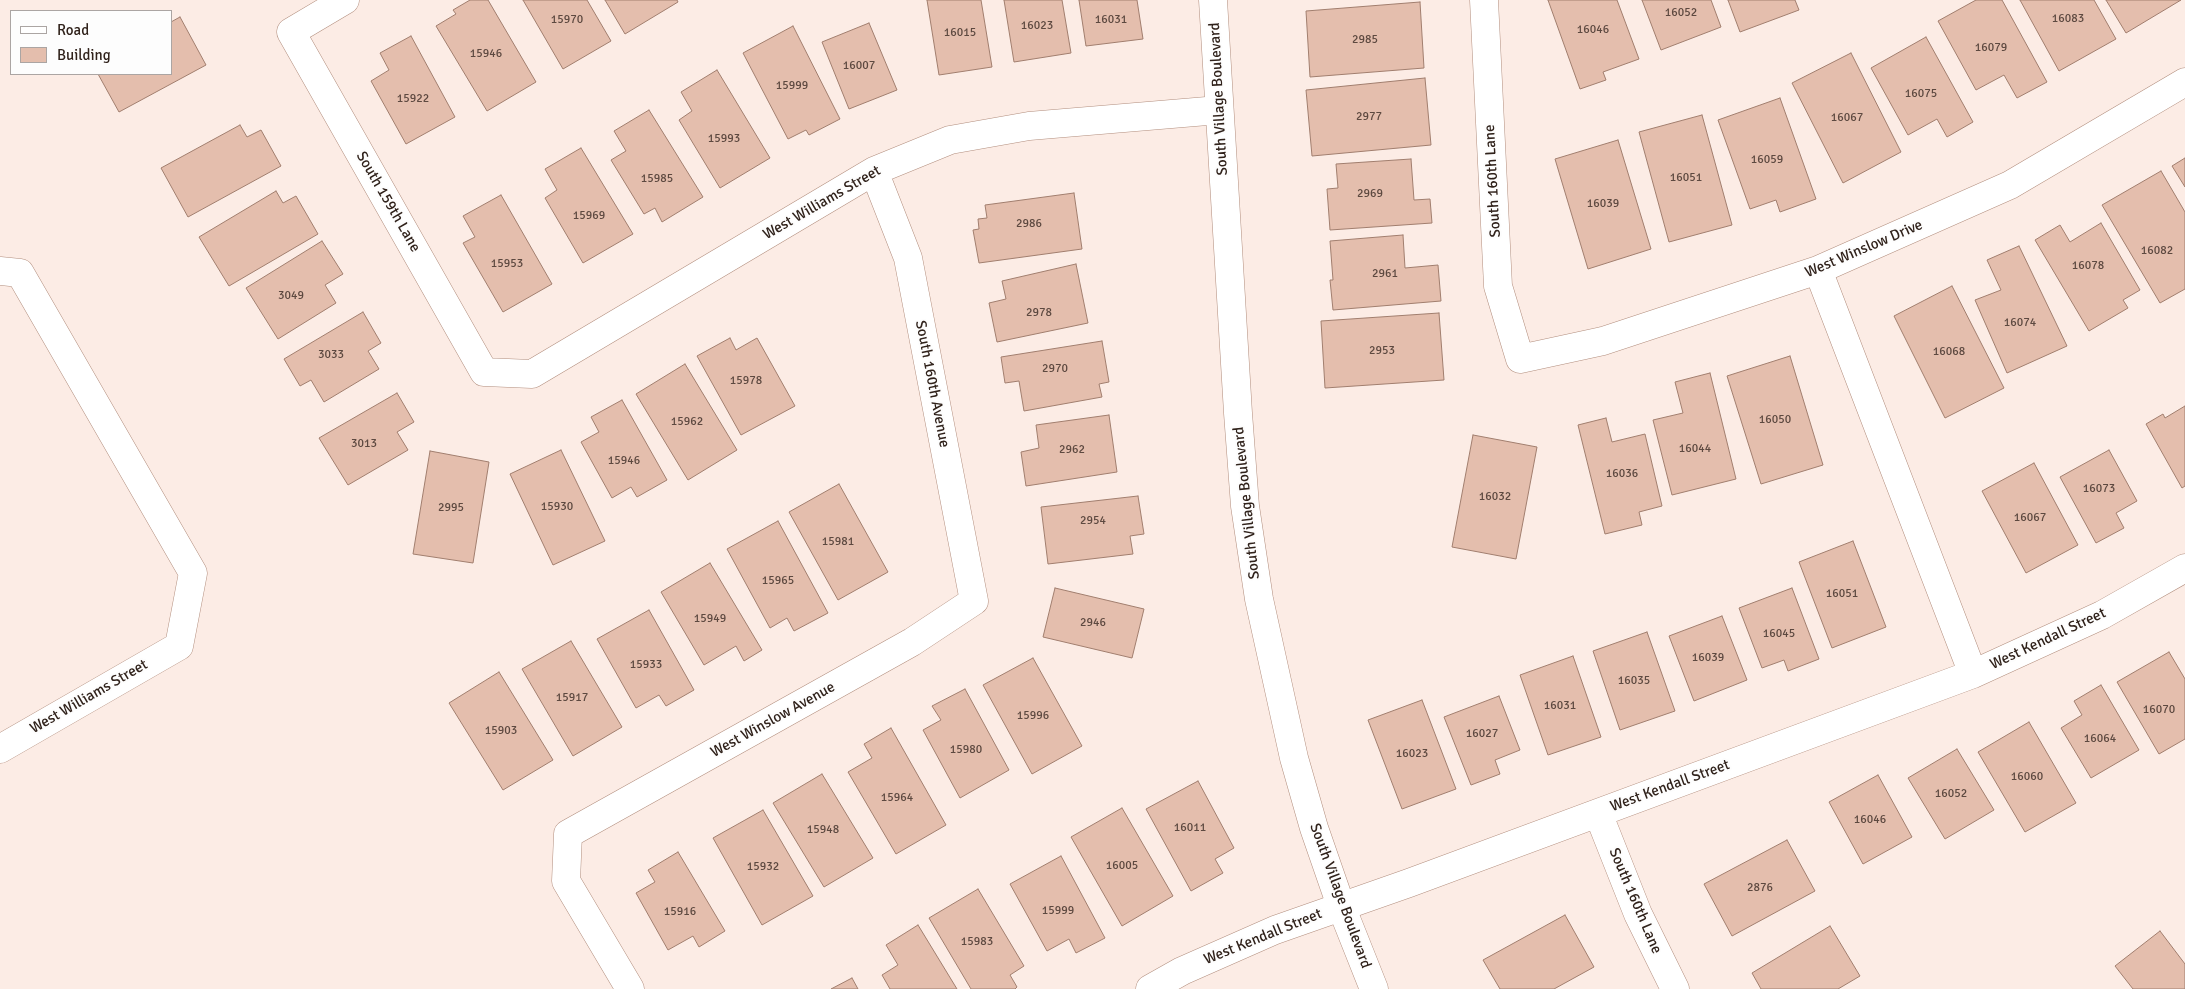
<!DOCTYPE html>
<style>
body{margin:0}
#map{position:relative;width:2185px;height:989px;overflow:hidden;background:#fcece5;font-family:Signika,sans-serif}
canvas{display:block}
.legend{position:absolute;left:10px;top:10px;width:162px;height:65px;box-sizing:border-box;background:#fdfdfd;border:1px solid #aba5a3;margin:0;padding:6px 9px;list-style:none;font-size:15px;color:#30221b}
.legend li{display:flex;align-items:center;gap:10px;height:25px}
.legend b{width:25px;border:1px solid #aba5a3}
</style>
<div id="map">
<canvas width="2185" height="989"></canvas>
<ul class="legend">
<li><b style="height:6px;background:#fff"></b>Road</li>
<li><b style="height:14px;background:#e4bead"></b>Building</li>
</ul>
</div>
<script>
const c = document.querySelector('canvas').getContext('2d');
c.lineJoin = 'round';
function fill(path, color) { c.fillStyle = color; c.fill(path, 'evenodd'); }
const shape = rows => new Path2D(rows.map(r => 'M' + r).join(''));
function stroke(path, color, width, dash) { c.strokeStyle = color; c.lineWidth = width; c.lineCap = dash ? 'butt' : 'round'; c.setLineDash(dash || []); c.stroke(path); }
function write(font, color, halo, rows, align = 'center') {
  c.font = font + ' Signika,sans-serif'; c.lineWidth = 4; c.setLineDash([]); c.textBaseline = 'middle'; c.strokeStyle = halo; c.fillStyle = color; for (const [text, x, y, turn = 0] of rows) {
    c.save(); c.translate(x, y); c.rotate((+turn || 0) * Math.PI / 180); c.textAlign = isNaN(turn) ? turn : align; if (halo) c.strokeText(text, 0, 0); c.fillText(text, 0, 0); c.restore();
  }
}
const building = shape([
 [470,0,488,0,536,82,487,111,436,26,456,14,453,10,470,0],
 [523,0,587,0,611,41,563,69,523,0],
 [605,0,677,0,678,2,625,34,605,0],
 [927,0,981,0,992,67,939,75,927,0],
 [1004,0,1062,0,1071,53,1014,62,1004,0],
 [1079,0,1137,0,1143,39,1086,46,1079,0],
 [1548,0,1617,0,1639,59,1603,72,1606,80,1580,89,1548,0],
 [1642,0,1711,0,1721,27,1661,50,1642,0],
 [1728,0,1795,0,1799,10,1740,32,1728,0],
 [1976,0,2002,0,2047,82,2017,98,2004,75,1976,90,1938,21,1976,0],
 [2020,0,2094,0,2116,39,2059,71,2020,0],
 [2106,0,2181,0,2126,33,2106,0],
 [1420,2,1424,68,1310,77,1306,11,1420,2],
 [180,17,206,65,119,112,98,74,171,74,171,22,180,17],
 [869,23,897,90,849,109,822,42,869,23],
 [793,26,840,119,809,135,806,130,788,139,743,53,793,26],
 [411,36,455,117,406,144,371,81,389,70,380,53,411,36],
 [1926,37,1973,122,1947,137,1937,119,1908,135,1871,68,1926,37],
 [1851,53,1901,152,1843,183,1792,83,1851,53],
 [717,70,770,158,720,188,679,120,692,111,681,92,717,70],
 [1425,78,1431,145,1312,156,1306,90,1425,78],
 [1780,98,1816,199,1780,212,1776,200,1750,209,1718,120,1780,98],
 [649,110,703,197,662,222,655,208,644,214,611,160,626,151,614,131,649,110],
 [1702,115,1732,225,1669,242,1639,132,1702,115],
 [240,125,247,137,261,130,281,166,188,217,161,168,240,125],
 [1618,140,1651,249,1588,269,1555,159,1618,140],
 [581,148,633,234,583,263,545,198,557,190,545,169,581,148],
 [2185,158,2185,187,2172,166,2185,158],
 [1411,159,1414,200,1430,199,1432,223,1330,230,1327,189,1338,188,1336,164,1411,159],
 [2161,171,2185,212,2185,289,2160,303,2102,205,2161,171],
 [276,191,283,203,296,196,318,234,229,286,199,237,276,191],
 [1074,193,1082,249,979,263,973,230,979,229,978,219,987,218,985,205,1074,193],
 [501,195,552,284,503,312,463,243,475,237,463,216,501,195],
 [2101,223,2140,290,2123,300,2128,308,2089,331,2035,240,2060,225,2070,242,2101,223],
 [1403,235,1405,268,1438,265,1441,301,1333,310,1330,280,1333,280,1330,241,1403,235],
 [322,241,343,274,325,285,336,303,278,339,246,288,322,241],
 [2019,246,2067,346,2007,373,1975,300,2001,290,1987,260,2019,246],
 [1076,264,1088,323,997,342,989,303,1006,299,1002,281,1076,264],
 [1952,286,2004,388,1945,418,1894,316,1952,286],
 [363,312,381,343,368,351,379,369,324,402,311,380,300,386,284,359,363,312],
 [1439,313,1444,380,1325,388,1321,321,1439,313],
 [730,338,736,350,757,338,795,406,741,435,697,356,730,338],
 [1102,341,1109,382,1099,384,1102,397,1024,411,1019,381,1005,383,1001,357,1102,341],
 [1790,356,1823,465,1761,484,1727,376,1790,356],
 [685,364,737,450,688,480,636,394,685,364],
 [1710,373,1736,479,1672,495,1653,420,1683,413,1675,382,1710,373],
 [397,393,414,422,397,432,408,450,348,485,319,438,397,393],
 [622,400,667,480,637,497,631,487,612,498,581,442,599,432,591,417,622,400],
 [2185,406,2185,486,2182,488,2146,424,2163,414,2165,418,2185,406],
 [1109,415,1117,472,1026,486,1021,452,1039,448,1036,425,1109,415],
 [1606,418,1612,442,1645,434,1662,506,1639,512,1642,525,1605,534,1578,425,1606,418],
 [1473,435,1537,447,1516,559,1452,547,1473,435],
 [561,450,605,541,553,565,510,474,561,450],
 [2109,450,2137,501,2116,513,2124,528,2096,543,2060,477,2109,450],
 [430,451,489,462,473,563,413,554,430,451],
 [2034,463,2078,545,2026,573,1982,491,2034,463],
 [839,484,888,572,838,600,789,512,839,484],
 [1138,496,1144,534,1130,536,1133,554,1048,564,1041,507,1138,496],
 [778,521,828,613,794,631,787,618,770,628,727,549,778,521],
 [1853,541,1886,627,1832,648,1799,562,1853,541],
 [710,563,762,650,744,661,736,646,704,665,661,592,710,563],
 [1055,588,1144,609,1132,658,1043,637,1055,588],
 [1792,588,1819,659,1788,671,1784,660,1762,668,1739,608,1792,588],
 [649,610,694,690,666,706,659,695,636,708,597,639,649,610],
 [1722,616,1747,680,1694,701,1669,636,1722,616],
 [1647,632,1675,711,1620,730,1593,651,1647,632],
 [571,641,622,727,573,756,522,669,571,641],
 [2169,652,2185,679,2185,739,2159,754,2117,682,2169,652],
 [1573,656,1601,737,1548,755,1520,675,1573,656],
 [1033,658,1082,746,1032,774,983,685,1033,658],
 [499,672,553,760,503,790,449,703,499,672],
 [2101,685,2139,750,2091,778,2061,728,2082,715,2074,701,2101,685],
 [965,689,1009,770,960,798,923,730,941,720,932,706,965,689],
 [1499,696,1520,750,1495,760,1500,774,1471,785,1444,717,1499,696],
 [1422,700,1456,789,1402,809,1368,720,1422,700],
 [2029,722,2076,803,2025,832,1978,752,2029,722],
 [891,728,946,825,896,854,848,772,872,758,864,744,891,728],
 [1957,749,1994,810,1945,839,1908,778,1957,749],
 [822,774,873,858,824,887,773,803,822,774],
 [1878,775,1912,837,1863,864,1829,802,1878,775],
 [1198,781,1234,848,1215,859,1223,873,1191,891,1146,809,1198,781],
 [1122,808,1173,896,1122,926,1071,837,1122,808],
 [763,810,813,896,762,925,713,838,763,810],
 [1787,840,1815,891,1732,936,1704,884,1787,840],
 [678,852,725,931,699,947,693,936,668,950,636,893,655,882,648,870,678,852],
 [1061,856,1105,938,1076,953,1069,939,1047,951,1010,884,1061,856],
 [978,889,1024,966,1010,975,1017,987,1015,989,971,989,929,918,978,889],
 [1565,915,1594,967,1554,989,1500,989,1483,960,1565,915],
 [918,925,957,989,890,989,882,975,898,965,886,945,918,925],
 [1830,926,1860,976,1838,989,1761,989,1752,973,1830,926],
 [2160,931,2185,964,2185,989,2133,989,2115,966,2160,931],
 [852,978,858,989,831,989,852,978]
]);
const minor = shape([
 [345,0,291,32,484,372,532,374,874,171,950,140,1029,126,1219,110],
 [1484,0,1498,286,1520,359,1603,341,1818,270,2010,185,2185,82],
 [1818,270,1973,674],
 [0,271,20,273,193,573,179,646,0,749],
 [1598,813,1638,914,1675,989],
 [630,989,566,881,568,834,912,642,974,601,908,258,874,171],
 [1150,989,1182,971,1275,930,1409,883,1973,674,2102,615,2185,568]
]);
const tertiary = shape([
 [1213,0,1238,413,1245,506,1259,599,1294,758,1314,828,1341,906,1374,989]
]);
const numberNames = [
 ["16052",1681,13],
 ["16083",2068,19],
 ["15970",567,20],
 ["16031",1111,20],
 ["16023",1037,26],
 ["16046",1593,30],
 ["16015",960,33],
 ["2985",1365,40],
 ["16079",1991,48],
 ["15946",486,54],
 ["16007",859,66],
 ["15999",792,86],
 ["16075",1921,94],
 ["15922",413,99],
 ["2977",1369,117],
 ["16067",1847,118],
 ["15993",724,139],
 ["16059",1767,160],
 ["16051",1686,178],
 ["15985",657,179],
 ["2969",1370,194],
 ["16039",1603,204],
 ["15969",589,216],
 ["2986",1029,224],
 ["16082",2157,251],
 ["15953",507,264],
 ["16078",2088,266],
 ["2961",1385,274],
 ["3049",291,296],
 ["2978",1039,313],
 ["16074",2020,323],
 ["2953",1382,351],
 ["16068",1949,352],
 ["3033",331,355],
 ["2970",1055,369],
 ["15978",746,381],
 ["16050",1775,420],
 ["15962",687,422],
 ["3013",364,444],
 ["16044",1695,449],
 ["2962",1072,450],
 ["15946",624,461],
 ["16036",1622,474],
 ["16073",2099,489],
 ["16032",1495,497],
 ["15930",557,507],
 ["2995",451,508],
 ["16067",2030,518],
 ["2954",1093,521],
 ["15981",838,542],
 ["15965",778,581],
 ["16051",1842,594],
 ["15949",710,619],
 ["2946",1093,623],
 ["16045",1779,634],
 ["16039",1708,658],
 ["15933",646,665],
 ["16035",1634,681],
 ["15917",572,698],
 ["16031",1560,706],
 ["16070",2159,710],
 ["15996",1033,716],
 ["15903",501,731],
 ["16027",1482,734],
 ["16064",2100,739],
 ["15980",966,750],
 ["16023",1412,754],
 ["16060",2027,777],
 ["16052",1951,794],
 ["15964",897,798],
 ["16046",1870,820],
 ["16011",1190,828],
 ["15948",823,830],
 ["16005",1122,866],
 ["15932",763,867],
 ["2876",1760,888],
 ["15999",1058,911],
 ["15916",680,912],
 ["15983",977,942]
];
const streetNames = [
 ["South Village Boulevard",1219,99,-93],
 ["South 160th Lane",1493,181,-93],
 ["South 159th Lane",388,202,60],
 ["West Williams Street",822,203,-30],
 ["West Winslow Drive",1864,249,-23],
 ["South 160th Avenue",932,384,79],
 ["South Village Boulevard",1247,503,-96],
 ["West Kendall Street",2048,639,-25],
 ["West Williams Street",89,697,-30],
 ["West Winslow Avenue",773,720,-29],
 ["West Kendall Street",1670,786,-20],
 ["South Village Boulevard",1340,896,70],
 ["South 160th Lane",1635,901,67],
 ["West Kendall Street",1263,937,-22]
];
fill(building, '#e4bead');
stroke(building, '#a17e6e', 1);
stroke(minor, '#b28e7e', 29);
stroke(tertiary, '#b28e7e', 29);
stroke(minor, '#fff', 28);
stroke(tertiary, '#fff', 28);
write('12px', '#5d4940', null, numberNames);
write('15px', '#30221b', '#fdfdfd', streetNames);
</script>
